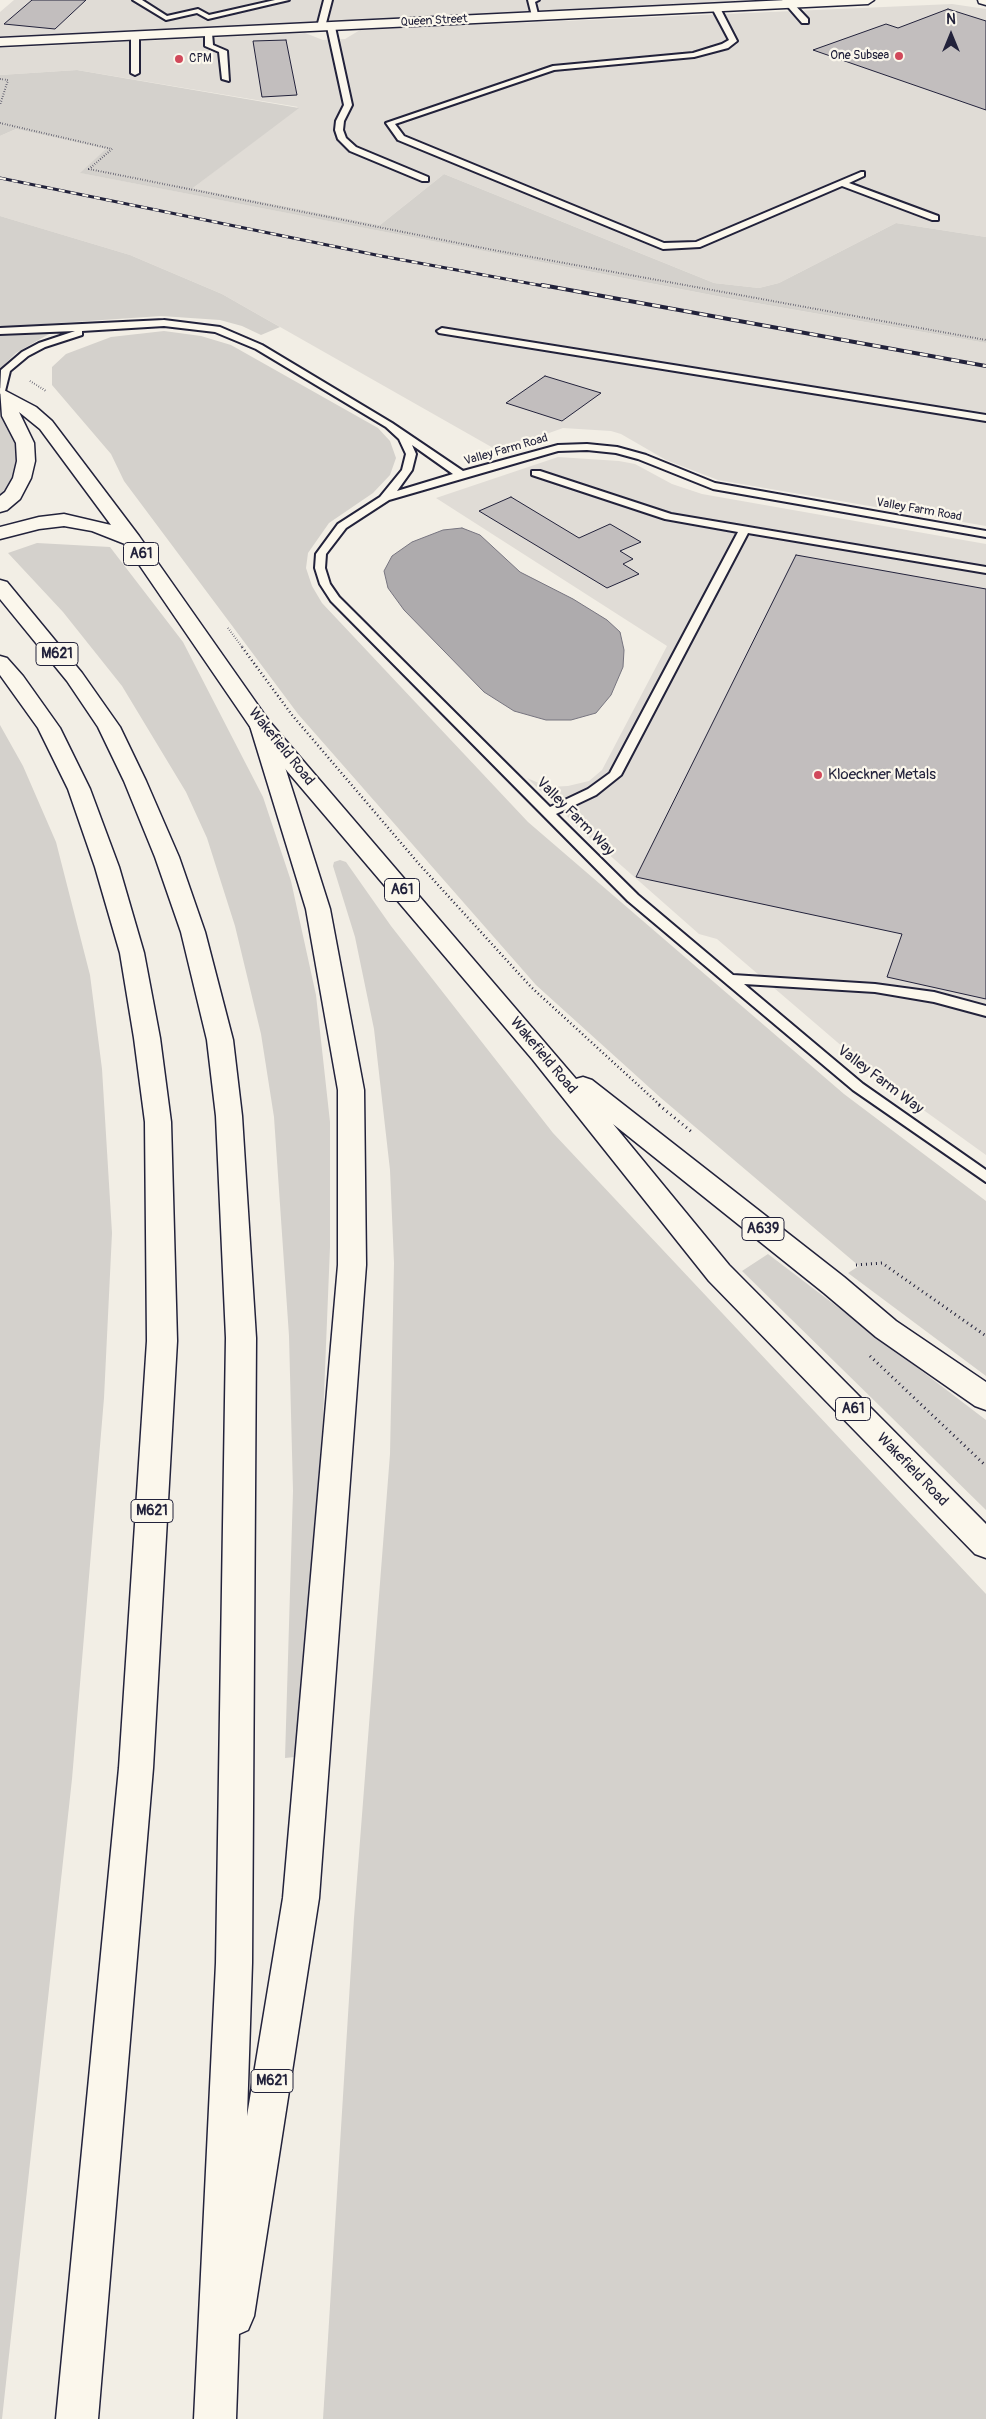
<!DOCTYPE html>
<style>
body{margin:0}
#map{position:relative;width:986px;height:2419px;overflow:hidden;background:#f2eee5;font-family:Pangolin,sans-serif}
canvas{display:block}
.north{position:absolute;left:926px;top:10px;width:50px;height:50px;-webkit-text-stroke:4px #fbf7ec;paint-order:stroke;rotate:0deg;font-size:14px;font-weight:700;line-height:20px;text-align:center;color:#22223b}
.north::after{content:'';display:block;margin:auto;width:18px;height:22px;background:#22223b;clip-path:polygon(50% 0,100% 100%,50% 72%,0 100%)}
</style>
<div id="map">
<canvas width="986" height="2419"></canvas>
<div class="north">N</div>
</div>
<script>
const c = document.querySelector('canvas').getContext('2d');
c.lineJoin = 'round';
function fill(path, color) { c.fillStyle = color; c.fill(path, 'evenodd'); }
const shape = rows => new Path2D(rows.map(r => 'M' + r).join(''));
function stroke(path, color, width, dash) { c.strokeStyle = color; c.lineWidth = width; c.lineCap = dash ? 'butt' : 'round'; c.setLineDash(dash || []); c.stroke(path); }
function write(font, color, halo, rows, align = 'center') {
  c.font = font + ' Pangolin,sans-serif'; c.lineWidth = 4.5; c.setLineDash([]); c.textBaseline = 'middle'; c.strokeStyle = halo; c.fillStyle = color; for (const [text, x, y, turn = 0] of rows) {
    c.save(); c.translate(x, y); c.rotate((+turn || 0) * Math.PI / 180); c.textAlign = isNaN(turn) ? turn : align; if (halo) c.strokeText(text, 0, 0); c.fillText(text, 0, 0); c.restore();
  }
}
const built = shape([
 [14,0,787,0,0,37,0,12],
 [952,4,986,9,986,237,896,223,779,283,759,288,714,283,444,174,380,225,193,188,298,107,77,70,0,75,0,48,305,33,323,40,345,39,360,30],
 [16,129,107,149,81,173,727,298,986,343,986,526,718,480,666,460,621,434,611,431,563,428,510,447,495,449,222,294,130,255,0,216,0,136],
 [558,457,619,461,635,464,672,484,702,494,986,544,986,1155,879,1078,717,939,699,934,589,837,527,778,548,787,568,786,589,781,602,770,667,646,436,498]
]);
const green = shape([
 [77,70,299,108,193,188,380,225,444,174,714,283,759,288,779,283,896,223,986,237,986,343,727,298,80,173,106,149,16,129,0,136,0,75],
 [0,216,130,255,222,294,280,327,261,335,242,326,220,320,161,316,0,327],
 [164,331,201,336,231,345,378,428,390,441,396,458,390,475,373,493,329,523,308,553,306,568,312,586,322,603,528,822,844,1094,986,1201,986,1376,848,1273,859,1266,661,1098,536,985,298,714,124,481,111,454,52,385,52,367,66,354,111,337],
 [47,333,49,334,16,353,0,369,0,336],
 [0,408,15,422,24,459,0,501],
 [37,543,110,547,183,642,263,797,291,881,316,995,330,1122,330,1247,323,1419,295,1757,285,1758,293,1491,289,1336,274,1117,261,1034,235,926,207,838,186,792,122,686,63,612,8,553],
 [0,725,23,766,56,842,90,975,102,1069,112,1233,104,1398,72,1779,2,2419,0,2419],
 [340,860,346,862,391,926,553,1133,986,1594,986,2419,323,2419,354,1918,390,1454,394,1263,390,1170,374,1029,355,937,333,866,334,862],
 [768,1254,986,1420,986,1510,742,1271]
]);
const water = shape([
 [462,528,480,535,520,572,573,599,607,620,620,632,624,650,623,667,611,695,596,713,571,720,546,720,514,711,484,692,404,610,388,588,384,571,392,556,412,542,443,530,462,528]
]);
const building = shape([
 [32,0,86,0,55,29,4,24,32,0],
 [948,9,986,21,986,110,813,50,886,24,898,28,948,9],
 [286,40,297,95,262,97,253,41,286,40],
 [545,376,601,393,562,421,506,403,545,376],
 [511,497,579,538,610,524,641,542,620,551,633,559,623,564,639,574,607,588,479,511,511,497],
 [796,555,986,589,986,999,887,977,902,934,636,877,796,555]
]);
const pathFar2 = shape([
 [0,79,8,80,0,105],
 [0,123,112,149,89,169,493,250,986,340],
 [30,381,46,391],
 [228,628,243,648]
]);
const pathFar1 = shape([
 [242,647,292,715,419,864,531,987,661,1106]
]);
const path = shape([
 [659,1105,693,1133],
 [856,1265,882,1263,986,1336],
 [870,1356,986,1466]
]);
const lane = shape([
 [133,0,142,0,167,16,198,9,209,15,275,0,289,0,208,19,197,13,166,20,133,0],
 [324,0,332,0,325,27,321,29,317,27,324,0],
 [528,0,539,0,535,2,539,18,532,16,528,0],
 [782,0,790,0,808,19,808,23,802,23,782,0],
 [716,6,720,8,737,41,728,48,694,57,554,70,395,124,404,136,664,243,696,242,861,172,864,172,864,176,849,183,938,216,938,220,932,220,842,186,700,247,663,249,398,140,386,123,553,66,693,53,722,44,729,40,712,8,716,6],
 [331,25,335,27,352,105,344,121,343,130,346,138,356,147,428,177,428,181,422,181,350,151,338,139,335,130,336,121,344,105,327,27,331,25],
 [205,31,212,33,213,45,227,51,229,81,222,79,219,52,205,46,205,31],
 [135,34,139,36,139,73,135,75,131,73,131,36,135,34],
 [164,320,220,327,262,345,392,423,463,471,558,445,587,444,617,447,646,455,715,483,986,531,986,537,713,489,638,459,616,453,587,450,558,451,389,500,346,528,326,554,325,568,330,584,339,597,550,807,588,789,610,773,738,532,665,519,532,475,532,471,540,471,671,514,986,567,986,573,748,533,621,775,596,795,556,814,638,895,733,975,875,984,934,992,986,1006,986,1016,934,1002,875,992,744,984,863,1084,986,1170,986,1182,853,1090,628,901,331,601,320,584,315,568,316,554,338,524,380,497,402,470,406,454,399,439,386,427,256,349,215,332,164,326,82,331,82,335,45,347,28,356,10,371,5,391,0,394,1,370,22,352,39,343,75,331,0,334,0,328,164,320],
 [412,445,453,474,397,491,412,470,416,454,412,445],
 [442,328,986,415,986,421,439,333,437,331,442,328]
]);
const secondary = shape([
 [787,0,874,0,868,4,0,46,0,38,787,0],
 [978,0,986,0,986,5,979,3,978,0]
]);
const primary = shape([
 [0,388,36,407,52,421,139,536,269,721,576,1079,583,1077,592,1080,844,1277,896,1321,986,1382,986,1410,975,1406,876,1337,824,1293,613,1124,729,1265,986,1524,986,1558,975,1554,709,1281,533,1060,253,731,125,544,92,531,64,526,39,529,0,539,0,527,39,517,64,514,111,525,40,429,19,412,34,443,35,461,31,478,20,499,7,510,0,512,0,496,5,492,13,478,17,461,16,443,2,416,0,388]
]);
const highway = shape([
 [0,580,7,582,82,673,120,727,146,781,179,857,205,932,233,1040,242,1116,256,1338,252,1963,247,2116,283,1898,338,1265,338,1090,306,909,250,726,253,721,261,719,269,721,272,726,330,909,364,1090,366,1265,319,1898,254,2316,248,2330,239,2334,236,2419,194,2419,216,1963,226,1338,216,1116,207,1040,181,932,155,857,124,781,98,727,67,681,0,599,0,580],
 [0,656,7,658,23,676,60,728,90,789,119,867,144,953,160,1038,171,1122,177,1341,153,1768,98,2419,56,2419,119,1768,147,1341,145,1122,134,1038,120,953,95,867,68,789,38,728,0,675,0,656]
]);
const railFar1 = shape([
 [0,178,381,256,549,287]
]);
const rail = shape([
 [542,285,986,366]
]);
const markers = [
 [899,56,5,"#d1495b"],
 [179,59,5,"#d1495b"],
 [818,775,5,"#d1495b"]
];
const farStreetnames = [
 ["Queen Street",434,21,-3],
 ["Valley Farm Road",506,450,-16],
 ["Valley Farm Road",919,510,10]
];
const farPoinames = [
 ["One Subsea",889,56],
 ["CPM",189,59,"left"]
];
const shields = [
 [141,554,35],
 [57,654,42],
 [402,890,35],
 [763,1229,42],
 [853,1409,35],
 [152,1511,42],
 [272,2081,42]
];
const shieldNames = [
 ["A61",141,554],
 ["M621",57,654],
 ["A61",402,890],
 ["A639",763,1229],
 ["A61",853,1409],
 ["M621",152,1511],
 ["M621",272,2081]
];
const streetNames = [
 ["Wakefield Road",281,747,51],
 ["Valley Farm Way",575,817,45],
 ["Wakefield Road",543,1056,50],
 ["Valley Farm Way",880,1080,37],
 ["Wakefield Road",912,1470,46]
];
const poiNames = [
 ["Kloeckner Metals",828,775]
];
fill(built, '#e0dcd6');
fill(green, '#d4d1cc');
fill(water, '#aeabad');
stroke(water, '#76747f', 1);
fill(building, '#c2bebe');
stroke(building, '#22223b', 1);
stroke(lane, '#22223b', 4);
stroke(secondary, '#22223b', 3);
stroke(primary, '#22223b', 3);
stroke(highway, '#22223b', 3);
stroke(pathFar2, '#22223b', 2, [0.5, 2]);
stroke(pathFar1, '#22223b', 2.5, [1, 3]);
stroke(path, '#22223b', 3, [1, 4]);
fill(lane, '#fbf7ec');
fill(secondary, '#fbf7ec');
fill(primary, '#fbf7ec');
fill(highway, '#fbf7ec');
stroke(railFar1, '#22223b', 3);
stroke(rail, '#22223b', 4);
stroke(railFar1, '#fbf7ec', 2, [6]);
stroke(rail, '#fbf7ec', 2.5, [8]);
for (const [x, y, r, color] of markers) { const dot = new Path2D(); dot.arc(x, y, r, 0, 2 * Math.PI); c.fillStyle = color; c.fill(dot); stroke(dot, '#fbf7ec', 2); }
write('12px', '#22223b', '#fbf7ec', farStreetnames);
write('12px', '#22223b', '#fbf7ec', farPoinames, 'right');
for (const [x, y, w] of shields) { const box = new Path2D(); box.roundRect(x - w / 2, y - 11.5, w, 23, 4); c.fillStyle = '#fbf7ec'; c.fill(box); stroke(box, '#22223b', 1); }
write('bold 14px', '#22223b', null, shieldNames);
write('15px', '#22223b', '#fbf7ec', streetNames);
write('15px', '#22223b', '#fbf7ec', poiNames, 'left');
</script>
